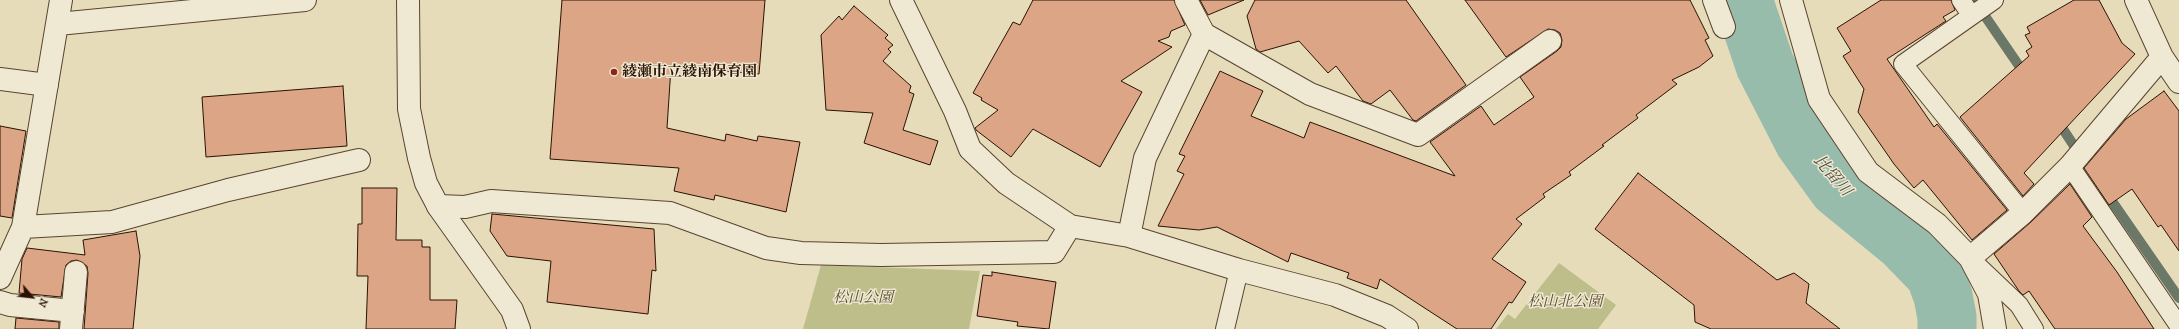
<!DOCTYPE html>
<meta charset="utf-8">
<style>
body{margin:0}
#map{position:relative;width:2179px;height:329px;overflow:hidden;background:#e7dcb9;font-family:"IM FELL French Canon",serif}
canvas{display:block}
.north{position:absolute;left:12px;top:277px;width:40px;height:40px;-webkit-text-stroke:3px #efe8d2;paint-order:stroke;rotate:118deg;font-size:11px;font-weight:700;line-height:16px;text-align:center;color:#2a1203}
.north::after{content:'';display:block;margin:auto;width:14px;height:18px;background:#2a1203;clip-path:polygon(50% 0,100% 100%,50% 72%,0 100%)}
</style>
<div id="map">
<canvas width="2179" height="329"></canvas>
<div class="north">N</div>
</div>
<script>
const c = document.querySelector('canvas').getContext('2d');
c.lineJoin = 'round';
function fill(path, color) { c.fillStyle = color; c.fill(path, 'evenodd'); }
const shape = rows => new Path2D(rows.map(r => 'M' + r).join(''));
function stroke(path, color, width, dash) { c.strokeStyle = color; c.lineWidth = width; c.lineCap = dash ? 'butt' : 'round'; c.setLineDash(dash || []); c.stroke(path); }
function write(font, color, halo, rows, align = 'center') {
  c.font = font + ' "IM FELL French Canon","Noto Serif JP",serif'; c.lineWidth = 3; c.setLineDash([]); c.textBaseline = 'middle'; c.strokeStyle = halo; c.fillStyle = color; for (const [text, x, y, turn = 0] of rows) {
    c.save(); c.translate(x, y); c.rotate((+turn || 0) * Math.PI / 180); c.textAlign = isNaN(turn) ? turn : align; if (halo) c.strokeText(text, 0, 0); c.fillText(text, 0, 0); c.restore();
  }
}
const green = shape([
 [1559,263,1616,305,1598,329,1496,329,1508,314,1515,319],
 [821,265,980,271,969,329,803,329]
]);
const stream = shape([
 [1974,0,2026,76],
 [2057,120,2080,155],
 [2105,191,2179,298]
]);
const river = shape([
 [1743,0,1765,65,1804,141,1838,188,1904,242,1935,274,1943,296,1947,317,1947,329]
]);
const building = shape([
 [562,0,765,0,759,74,671,67,667,128,725,141,726,134,757,141,758,136,800,142,786,212,715,195,714,200,674,191,679,168,550,159,562,0],
 [1033,0,1174,0,1185,25,1171,31,1169,37,1158,41,1172,47,1121,81,1142,92,1100,167,1033,129,1011,157,976,130,975,128,998,110,981,100,982,98,973,93,1013,22,1020,25,1033,0],
 [1200,0,1244,0,1208,15,1200,0],
 [1255,0,1406,0,1466,85,1416,121,1413,120,1390,90,1371,104,1363,101,1336,66,1328,73,1299,41,1260,52,1256,49,1247,16,1255,0],
 [1465,0,1690,0,1709,38,1705,40,1713,56,1699,67,1672,80,1677,84,1636,115,1638,118,1602,145,1604,146,1569,172,1571,175,1543,194,1545,197,1516,219,1522,224,1492,259,1526,282,1512,303,1509,302,1491,329,1457,329,1380,279,1377,289,1347,278,1349,273,1291,253,1288,262,1217,227,1199,230,1158,226,1184,174,1177,171,1185,156,1179,154,1220,71,1263,91,1251,116,1304,138,1310,122,1455,176,1430,142,1481,106,1494,125,1534,97,1520,77,1557,51,1561,47,1562,40,1560,33,1555,30,1548,29,1506,57,1465,0],
 [1881,0,1951,0,1955,10,1943,17,1946,21,1887,59,1934,127,1937,124,2007,210,1972,240,1923,180,1914,188,1894,164,1858,112,1864,89,1843,56,1851,51,1837,28,1881,0],
 [2074,0,2099,0,2122,43,2135,54,2024,173,2034,184,2023,196,1960,117,2029,56,2026,51,2032,47,2025,35,2030,33,2027,27,2074,0],
 [854,6,888,35,885,38,893,45,888,49,891,52,883,61,911,86,909,92,914,94,903,130,938,141,930,165,864,143,873,113,826,110,821,35,839,16,842,20,854,6],
 [343,86,347,146,206,157,202,97,343,86],
 [2164,91,2179,111,2179,251,2161,225,2158,227,2132,189,2109,205,2084,168,2126,119,2164,91],
 [0,126,26,131,12,218,0,216,0,126],
 [1638,173,1777,280,1794,273,1809,284,1806,303,1840,329,1711,329,1695,322,1694,305,1595,229,1638,173],
 [2070,184,2092,217,2083,226,2117,272,2154,329,2055,329,2029,291,2023,295,2019,291,1994,254,2031,222,2070,184],
 [362,188,397,188,396,240,422,240,422,247,430,247,430,300,457,300,455,329,366,329,368,276,357,276,358,224,362,224,362,188],
 [492,214,654,229,656,271,652,270,648,314,547,302,551,261,507,256,490,231,492,214],
 [136,231,140,256,133,329,84,329,88,273,87,266,77,260,71,261,66,265,61,297,19,293,22,259,27,248,85,255,83,240,136,231],
 [992,272,1056,282,1049,329,1017,326,1018,322,977,316,983,275,992,276,992,272],
 [16,318,59,322,59,329,15,329,16,318]
]);
const service = shape([
 [1961,0,1971,15],
 [1994,0,1903,64,2023,213],
 [2070,166,2179,326],
 [1979,267,2019,305,2034,329],
 [1225,329,1239,270]
]);
const minor = shape([
 [901,0,955,111,970,149,1006,183,1070,226],
 [1186,0,1204,34,1310,94,1418,135,1550,41],
 [1714,0,1724,27],
 [1791,0,1819,99,1868,172,1937,224,1970,258,1989,294,1995,329],
 [2136,0,2162,57,2179,82],
 [58,24,305,0],
 [0,79,47,85],
 [438,206,465,207,491,201,670,213,766,248,801,253,881,255,1054,252,1070,226,1129,236,1239,270,1335,295,1387,316,1407,329],
 [23,227,112,222,228,190,359,160],
 [1129,236,1145,158,1204,34],
 [1970,258,2023,213,2070,166,2162,57],
 [0,278,23,227,61,0],
 [0,302,10,305,73,311],
 [71,329,76,272]
]);
const tertiary = shape([
 [408,0,409,109,419,158,426,183,438,206,512,310,519,329]
]);
const markers = [
 [614,72,4,"#8f2418"]
];
const poiNames = [
 ["綾瀬市立綾南保育園",622,72]
];
const parkNames = [
 ["松山公園",863,298],
 ["松山北公園",1565,302]
];
const waterNames = [
 ["比留川",1832,176,49]
];
fill(green, '#bebe8a');
stroke(stream, '#6b7868', 10);
stroke(river, '#97bcab', 59);
fill(building, '#dba586');
stroke(building, '#2a1203', 1);
stroke(service, '#594430', 20);
stroke(minor, '#594430', 24);
stroke(tertiary, '#594430', 24);
stroke(service, '#efe8d2', 18);
stroke(minor, '#efe8d2', 22);
stroke(tertiary, '#efe8d2', 22);
for (const [x, y, r, color] of markers) { const dot = new Path2D(); dot.arc(x, y, r, 0, 2 * Math.PI); c.fillStyle = color; c.fill(dot); stroke(dot, '#efe8d2', 1.5); }
write('bold 15px', '#2a1203', '#efe8d2', poiNames, 'left');
write('italic 15px', '#5e4e32', '#efe8d2', parkNames);
write('italic 16px', '#504e3e', '#efe8d2', waterNames);
</script>
